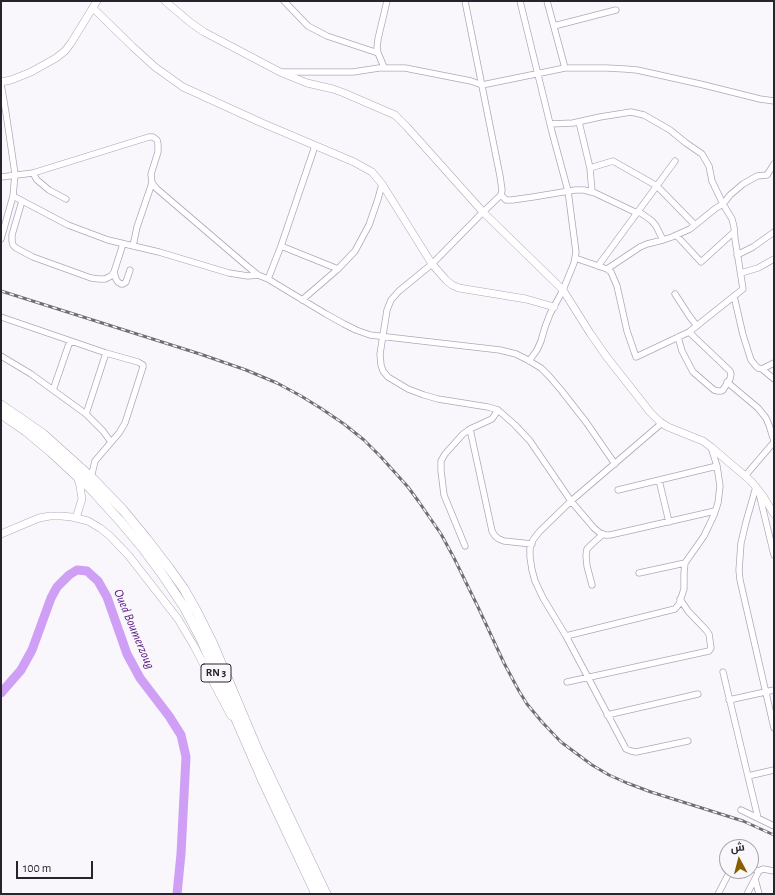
<!DOCTYPE html>
<meta charset="utf-8">
<style>
body{margin:0}
#map{position:relative;width:775px;height:895px;overflow:hidden;background:#f9f7fc;font-family:"Alegreya Sans",Cairo,sans-serif}
canvas{display:block}
.frame{position:absolute;inset:0;border:2px solid #28242d;pointer-events:none}
.north{position:absolute;left:719px;top:839px;width:40px;height:40px;box-sizing:border-box;background:#f9f7fc;border:1px solid #a5a3a9;border-radius:50%;rotate:353deg;font-size:11px;font-weight:700;line-height:16px;text-align:center;color:#28242d}
.north::after{content:'';display:block;margin:auto;width:14px;height:18px;background:#895e00;clip-path:polygon(50% 0,100% 100%,50% 72%,0 100%)}
.scale{position:absolute;left:16px;top:861px;width:77px;height:18px;box-sizing:border-box;border:2px solid #28242d;border-top:0;padding-left:5px;font-size:12px;line-height:14px;white-space:nowrap;color:#28242d;-webkit-text-stroke:3px #f9f7fc;paint-order:stroke}
</style>
<div id="map">
<canvas width="775" height="895"></canvas>
<div class="frame"></div>
<div class="north">ش</div>
<div class="scale">100 m</div>
</div>
<script>
const c = document.querySelector('canvas').getContext('2d');
c.lineJoin = 'round';
const shape = rows => new Path2D(rows.map(r => 'M' + r).join(''));
function stroke(path, color, width, dash) { c.strokeStyle = color; c.lineWidth = width; c.lineCap = dash ? 'butt' : 'round'; c.setLineDash(dash || []); c.stroke(path); }
function write(font, color, halo, rows, align = 'center') {
  c.font = font + ' "Alegreya Sans",sans-serif'; c.lineWidth = 3; c.setLineDash([]); c.textBaseline = 'middle'; c.strokeStyle = halo; c.fillStyle = color; for (const [text, x, y, turn = 0] of rows) {
    c.save(); c.translate(x, y); c.rotate((+turn || 0) * Math.PI / 180); c.textAlign = isNaN(turn) ? turn : align; if (halo) c.strokeText(text, 0, 0); c.fillText(text, 0, 0); c.restore();
  }
}
const river = shape([
 [1,693,21,670,32,650,51,598,57,587,69,575,77,570,87,571,98,581,107,597,127,654,140,678,169,716,181,735,186,757,181,854,177,894]
]);
const minor = shape([
 [284,1,308,26,327,36,378,53],
 [465,1,500,176,502,190,501,195,483,212,432,264,399,291,391,300,387,310,380,354,381,365,383,371,388,377,408,389,424,395,438,399,488,407,498,410,515,425,530,441,571,501,594,528,600,533,605,535,610,535,715,511],
 [520,1,552,132,568,191,576,252,574,263,563,290,550,314,545,327,541,341,537,350,529,361],
 [547,1,565,68],
 [554,26,616,10],
 [384,67,378,53,377,48,378,39,387,1],
 [282,72,353,72,379,68,405,68,471,81,482,85,565,68,607,68,625,69,637,70,700,84,760,99,774,101],
 [1,84,6,113,15,174,13,196,1,239],
 [579,122,590,168,592,192],
 [550,124,573,123,600,117,631,112,644,115,670,130,686,143,702,154,709,166,712,181,723,204,730,195,743,184,757,176,767,175,774,164],
 [590,168,613,161,657,186,695,225],
 [33,173,37,180,49,190,66,199],
 [1,177,33,173,149,137,153,137,157,140,158,144,158,152,151,174,152,183,157,189,247,266,258,275,268,279,281,246,315,146],
 [501,195,506,200,512,200,533,197,575,190,584,190,595,193,637,213],
 [13,196,68,225,108,240,159,252,229,273,248,276,258,275],
 [22,201,12,235,12,241,13,245,16,248,33,257,91,278,99,279,105,279,111,276,114,272,123,244],
 [638,211,652,221,656,226,663,240],
 [677,236,701,262,734,232],
 [133,246,137,227,152,183],
 [281,246,338,269,355,251,369,225,378,199,382,184],
 [737,255,753,247,774,232],
 [575,258,607,269,611,272,617,286,627,331,636,357,689,332,743,289,735,239,734,227,732,219,723,204,716,208,690,229,672,237,663,240,647,244,640,247,607,269],
 [598,266,675,161],
 [114,272,116,279,118,282,121,284,123,284,126,282,130,270],
 [741,273,758,268,774,259],
 [268,279,326,314,344,324,356,330,370,335,500,350,516,354,526,359,541,368,549,376,561,390,586,422,615,464],
 [675,294,690,317,697,326],
 [734,296,743,335,751,360,755,365,758,368,762,369,774,363],
 [302,300,338,269],
 [1,317,106,353,138,362,143,365,143,367,125,423,119,433,95,461,91,478],
 [678,337,682,351,693,372,714,390,718,391,721,391,723,390,730,379,731,374,730,371,689,332],
 [1,356,31,374,86,414,103,431,111,442],
 [762,369,774,379],
 [727,382,758,408,766,418,769,425,774,441],
 [53,390,70,341],
 [86,414,106,353],
 [662,423,571,501,539,532,533,540,530,548,530,557,532,570,535,581,543,598,566,636,626,749,631,751,636,752,688,741],
 [470,429,492,531,495,536,499,539,504,541,532,544],
 [745,476,774,442],
 [659,480,669,522],
 [756,487,746,522,741,543,739,570,740,580,774,728],
 [618,490,717,466],
 [759,493,774,555],
 [465,546,444,495,441,471,441,461,445,454,463,434,470,429,492,419,498,410],
 [639,573,685,563],
 [592,585,587,566,586,555,587,549,592,544,603,534],
 [566,636,675,609,679,604,684,589,684,573,685,563,704,536,714,515,718,503,720,486,717,466,711,447],
 [723,672,758,818],
 [567,682,709,651,711,648,709,634,706,630,688,611,680,599],
 [729,700,774,690],
 [607,715,698,694],
 [748,776,774,770],
 [741,810,774,826],
 [759,871,763,869,774,871],
 [755,879,759,894],
 [718,894,730,871],
 [747,894,759,871,751,868]
]);
const tertiary = shape([
 [165,1,191,23,204,32,280,72,307,83,333,89,344,93,395,115,407,127,483,212,563,290,590,333,606,356,650,412,660,422,668,427,703,441,711,447,751,481,763,496,774,514],
 [93,8,133,47,155,67,183,87,262,123,354,162,372,172,382,184,432,264,446,280,452,285,459,288,526,299,554,307],
 [1,82,11,80,31,72,56,58,65,51,71,43,97,1],
 [76,518,82,499,80,486,77,476],
 [1,534,39,518,50,516,61,516,72,517,88,521,100,528,110,536,129,556,178,619,194,646,231,716]
]);
const trunk = shape([
 [1,405,43,434,93,479,123,510,146,538,169,568,184,589,197,612,213,644,258,751,326,894],
 [1,414,26,431,51,452,90,488,120,521,142,547,162,574,184,607,201,639,262,779,316,894]
]);
const rail = shape([
 [1,291,200,354,246,370,277,383,301,396,322,409,344,424,364,440,381,457,408,487,419,502,441,534,454,558,478,607,504,663,519,691,527,704,542,722,561,742,592,765,609,775,627,783,651,792,743,821,774,835]
]);
const shields = [
 [216,673,30]
];
const shieldNames = [
 ["RN 3",216,673]
];
const waterNames = [
 ["Oued Boumerzoug",134,629,67]
];
stroke(river, '#ce9ff5', 9);
stroke(minor, '#b1a5bc', 7);
stroke(tertiary, '#b1a5bc', 8);
stroke(trunk, '#b1a5bc', 10);
stroke(minor, '#fff', 5.5);
stroke(tertiary, '#fff', 7);
stroke(trunk, '#fff', 9);
stroke(rail, '#716d75', 3);
stroke(rail, '#f9f7fc', 1.5, [4.5]);
for (const [x, y, w] of shields) { const box = new Path2D(); box.roundRect(x - w / 2, y - 9, w, 18, 3); c.fillStyle = '#f9f7fc'; c.fill(box); stroke(box, '#28242d', 1); }
write('bold 11px', '#28242d', null, shieldNames);
write('italic 13px', '#541579', '#f9f7fc', waterNames);
</script>
